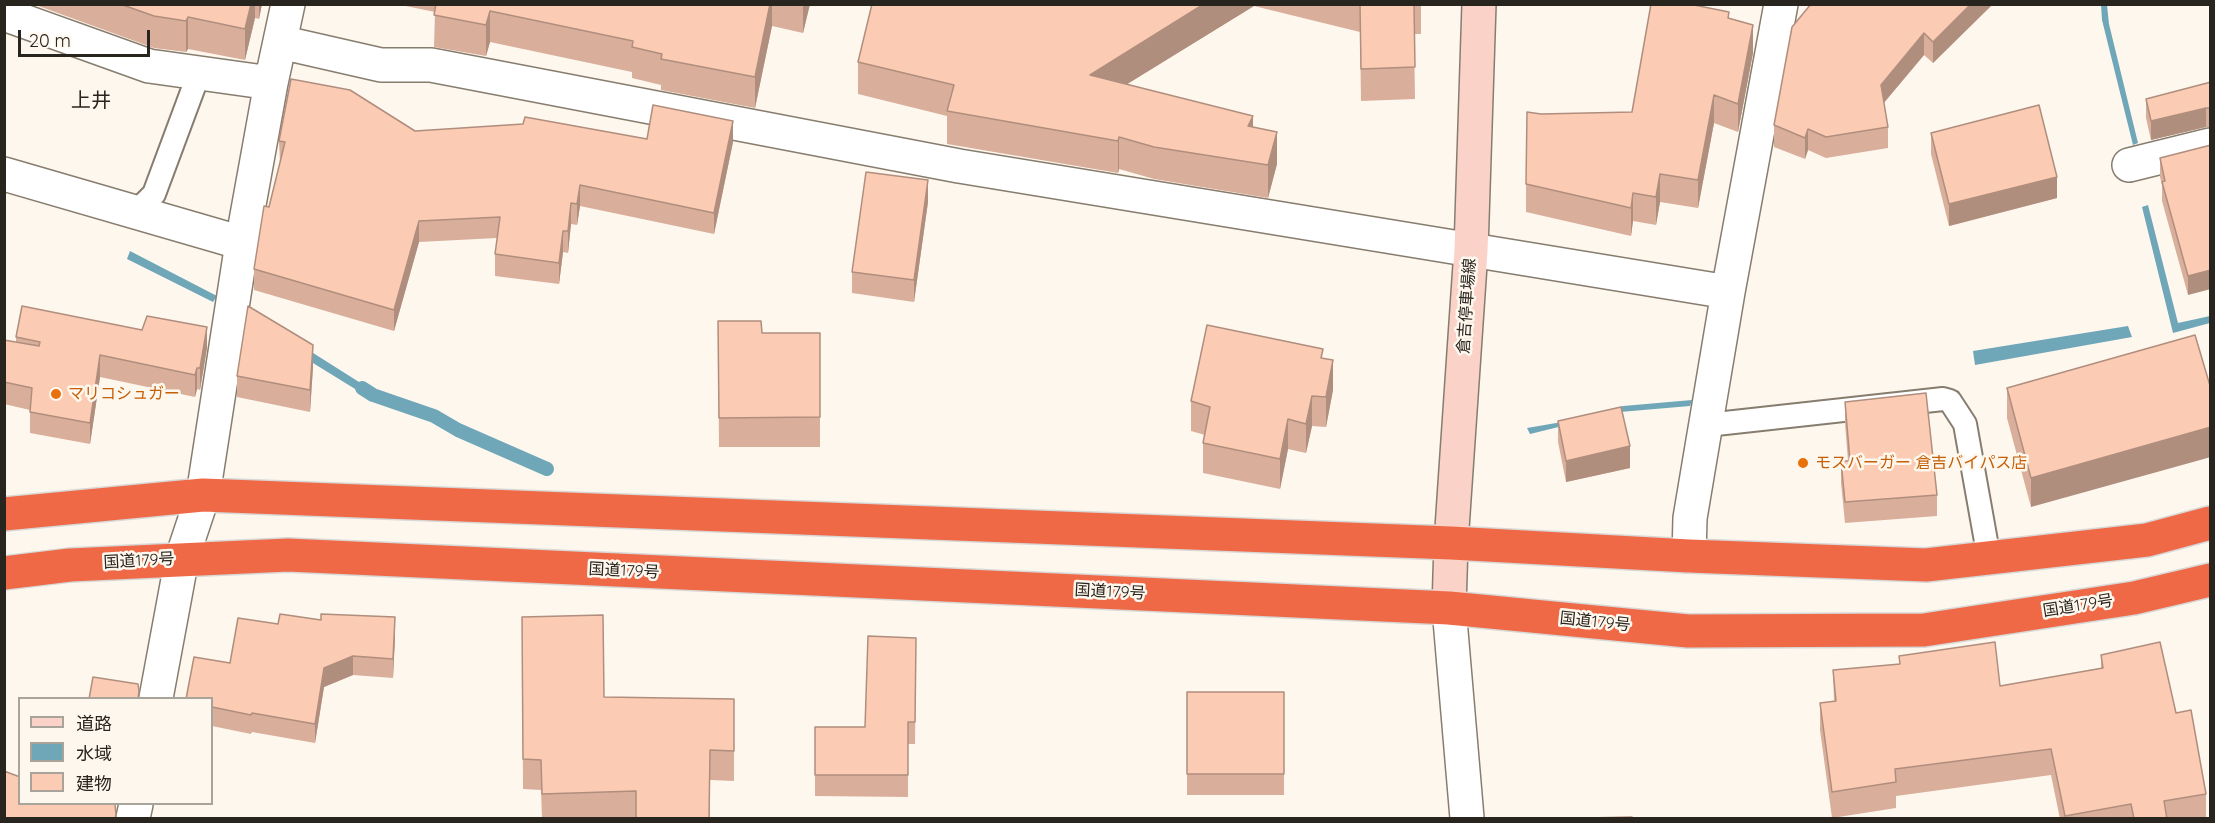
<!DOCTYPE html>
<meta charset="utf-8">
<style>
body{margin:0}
#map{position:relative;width:2215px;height:823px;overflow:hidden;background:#fef7ee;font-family:Quicksand,"Noto Sans JP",sans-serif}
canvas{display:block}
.frame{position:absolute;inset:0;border:6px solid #28241e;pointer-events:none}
.legend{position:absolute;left:18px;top:697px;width:195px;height:108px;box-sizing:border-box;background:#fef7ee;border:2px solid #a8a39b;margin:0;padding:8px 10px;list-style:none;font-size:18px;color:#28241e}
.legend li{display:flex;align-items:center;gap:12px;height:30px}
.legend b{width:30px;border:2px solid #a8a39b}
.scale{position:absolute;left:18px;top:30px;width:132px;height:27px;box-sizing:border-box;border:3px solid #28241e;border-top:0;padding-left:8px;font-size:18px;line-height:21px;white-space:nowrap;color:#28241e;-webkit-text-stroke:4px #fef7ee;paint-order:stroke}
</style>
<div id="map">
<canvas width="2215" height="823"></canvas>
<div class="frame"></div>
<ul class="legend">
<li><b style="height:8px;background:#fad2c8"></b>道路</li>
<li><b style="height:16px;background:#6fa7b9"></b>水域</li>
<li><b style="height:16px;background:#fccbb4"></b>建物</li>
</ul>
<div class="scale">20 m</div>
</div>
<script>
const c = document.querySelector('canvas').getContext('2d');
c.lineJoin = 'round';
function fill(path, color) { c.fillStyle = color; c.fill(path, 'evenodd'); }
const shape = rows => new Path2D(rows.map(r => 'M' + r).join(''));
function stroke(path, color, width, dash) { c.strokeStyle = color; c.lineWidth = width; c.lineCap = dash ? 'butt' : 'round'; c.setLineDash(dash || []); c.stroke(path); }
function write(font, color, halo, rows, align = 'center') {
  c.font = font + ' Quicksand,"Noto Sans JP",sans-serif'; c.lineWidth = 5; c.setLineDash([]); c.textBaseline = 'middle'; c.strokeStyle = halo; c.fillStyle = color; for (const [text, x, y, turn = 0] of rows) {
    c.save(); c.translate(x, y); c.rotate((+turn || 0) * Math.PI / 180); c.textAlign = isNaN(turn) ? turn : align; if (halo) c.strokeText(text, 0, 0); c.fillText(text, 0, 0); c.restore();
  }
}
const water = shape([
 [2101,5,2107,5,2109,24,2138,143,2133,145,2102,20],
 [2148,205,2178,323,2210,316,2210,323,2173,333,2142,207],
 [130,251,217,296,213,302,127,259],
 [253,315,378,394,373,400,248,323],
 [2128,326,2132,337,1975,365,1973,351],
 [1692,400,1690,406,1620,412,1530,434,1527,428,1562,422,1623,406]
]);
const stream = shape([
 [362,388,373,395,434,416,458,430,547,469]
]);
const lane = shape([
 [136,212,154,194,199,73],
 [1707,425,1943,399,1950,401,1965,424,1989,558]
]);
const street = shape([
 [4,14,149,66,271,83],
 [280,42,381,65,431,65,959,166,1728,292],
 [2129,165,2210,145],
 [4,174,242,243],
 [1689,556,1690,518,1728,292,1781,4],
 [1449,608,1467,818],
 [156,698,182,558,203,495,242,243,271,83,288,4],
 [133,818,136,804]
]);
const secondary = shape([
 [1449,608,1451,543,1471,250,1479,4]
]);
const highway = shape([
 [4,514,203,495,1451,543,1689,556,1926,565,2147,540,2210,523],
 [4,573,70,565,288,555,1449,608,1688,631,1924,630,2134,598,2210,580]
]);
const wall = shape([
 [33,4,262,4,259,19,255,18,245,60,188,49,186,52,154,48],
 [396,4,810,4,803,33,772,26,755,108,661,90,661,85,632,78,632,72,490,42,486,56,434,47,435,12],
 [872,4,1421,4,1421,34,1414,34,1415,99,1361,101,1360,32,1254,6,1127,84,1253,127,1277,164,1268,198,1154,179,1119,169,1118,173,947,144,947,116,858,94,858,62],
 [1811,4,1993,4,1933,63,1924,55,1884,103,1888,127,1888,148,1826,158,1808,150,1805,159,1774,147,1774,125],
 [1729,18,1753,53,1738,132,1714,123,1698,208,1660,202,1656,225,1633,221,1631,236,1526,212,1526,184,1541,114,1632,112],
 [2211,82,2211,127,2206,127,2151,140,2146,118,2146,99],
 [415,131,647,139,733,142,714,234,580,206,577,225,571,224,568,253,563,252,559,284,495,276,495,254,497,238,419,242,394,331,254,290,254,269,280,163,279,141],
 [1931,133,2057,198,1949,226,1931,154],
 [2211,145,2188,295,2162,201,2162,185,2160,177,2160,158],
 [928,202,914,302,852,293,852,272],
 [718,321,762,333,820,333,820,447,719,447],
 [16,337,207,348,200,390,197,389,195,397,100,377,90,444,30,433,30,410,4,404,4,340,16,342],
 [1323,359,1333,390,1326,427,1312,426,1306,453,1288,449,1280,489,1203,473,1203,443,1205,435,1191,431,1191,401],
 [313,367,310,412,237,397,237,376],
 [2007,388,2211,389,2031,507,2007,418],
 [1845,402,1937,495,1937,516,1845,523,1841,483,1841,461,1848,461,1845,423],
 [1558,421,1630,468,1566,482,1558,442],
 [522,617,604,697,734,699,734,781,710,780,710,819,542,819,541,790,523,789],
 [278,624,395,636,393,678,353,675,324,687,315,743,252,732,251,734,212,726,212,699,230,663],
 [2101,655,2176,713,2206,794,2206,819,2060,819,2051,775,1896,796,1896,808,1832,818,1820,730,1820,703,1834,702,1833,670,1899,664,1899,656,2000,686,2101,668],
 [916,660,915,744,908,744,908,797,815,796,815,727,865,727],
 [1187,692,1284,692,1284,795,1187,795]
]);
const shadedWall = shape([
 [251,4,255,4,255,18,245,60,245,29],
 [259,4,262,4,259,19],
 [770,4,772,4,772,26,755,108,755,77],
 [803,4,810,4,803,33],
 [1204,4,1254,4,1254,6,1090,107,1090,75],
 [1971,4,1993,4,1933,63,1933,42],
 [490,11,490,42,486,56,486,25],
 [188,17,188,49,186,52,186,21],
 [1753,25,1753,53,1738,132,1738,104],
 [1924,33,1924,55,1881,106,1881,85],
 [1714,95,1714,123,1698,208,1698,180],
 [2206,108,2206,127,2151,140,2151,121],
 [1253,116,1253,148,1248,126],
 [733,121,733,142,714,234,714,213],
 [1808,129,1808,150,1805,159,1805,138],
 [1277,132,1277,164,1268,198,1268,165],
 [1119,137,1119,169,1118,173,1118,141],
 [1660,174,1660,202,1656,225,1656,197],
 [2057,177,2057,198,1949,226,1949,204],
 [928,180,928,202,914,302,914,280],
 [580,185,580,206,577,225,577,204],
 [1633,193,1633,221,1631,236,1631,208],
 [571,203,571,224,568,253,568,231],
 [419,221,419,242,394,331,394,310],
 [563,231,563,252,559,284,559,263],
 [2211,270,2211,289,2188,295,2188,276],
 [207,327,207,348,200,390,200,368],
 [313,345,313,367,310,412,310,390],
 [100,355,100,377,90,444,90,423],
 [1333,360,1333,390,1326,427,1326,397],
 [197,368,197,389,195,397,195,375],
 [1312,396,1312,426,1306,453,1306,424],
 [1288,419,1288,449,1280,489,1280,459],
 [2211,427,2211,457,2031,507,2031,478],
 [1630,446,1630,468,1566,482,1566,461],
 [395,617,395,636,393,678,393,659],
 [353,656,353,675,324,687,315,743,315,724,324,668]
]);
const building = shape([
 [120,4,251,4,245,29,188,17,186,21,154,16,120,4],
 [436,4,770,4,755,77,661,59,662,54,632,47,633,41,490,11,486,25,434,15,436,4],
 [872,4,1204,4,1090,75,1253,116,1248,126,1277,132,1268,165,1154,147,1119,137,1118,141,947,111,954,85,858,62,872,4],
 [1360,4,1414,4,1415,67,1361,69,1360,4],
 [1651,4,1689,4,1729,12,1728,18,1753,25,1738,104,1714,95,1698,180,1660,174,1656,197,1633,193,1631,208,1526,184,1527,112,1541,114,1632,112,1651,4],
 [1811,4,1971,4,1933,42,1924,33,1881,85,1888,127,1826,137,1808,129,1805,138,1774,125,1792,27,1811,4],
 [291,79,350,90,415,131,523,124,525,117,647,139,653,105,733,121,714,213,580,185,577,204,571,203,568,231,563,231,559,263,495,254,500,217,419,221,394,310,254,269,264,206,269,207,285,142,279,141,291,79],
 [2211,82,2211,108,2206,108,2151,121,2146,99,2211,82],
 [2039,105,2057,177,1949,204,1931,133,2039,105],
 [2211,145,2211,270,2188,276,2162,182,2165,181,2160,158,2211,145],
 [866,172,928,180,914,280,852,272,866,172],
 [22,306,142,330,147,316,207,327,200,368,197,368,195,375,100,355,90,423,30,412,32,388,4,382,4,340,39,346,40,342,16,337,22,306],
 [248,306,313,345,310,390,237,376,248,306],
 [718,321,761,321,762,333,820,333,820,417,719,418,718,321],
 [1207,325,1323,349,1321,358,1333,360,1326,397,1312,396,1306,424,1288,419,1280,459,1203,443,1210,407,1191,401,1207,325],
 [2195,335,2211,389,2211,427,2031,478,2007,388,2195,335],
 [1926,393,1937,495,1845,502,1841,461,1850,461,1845,402,1926,393],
 [1621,407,1630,446,1566,461,1558,421,1621,407],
 [280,614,321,620,321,614,395,617,393,659,353,656,324,668,315,724,252,713,251,715,212,707,212,699,186,699,194,657,230,663,238,618,278,624,280,614],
 [603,615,604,697,734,699,734,751,710,750,709,819,636,819,636,791,542,794,541,760,523,759,522,617,603,615],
 [868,636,916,638,915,722,908,722,908,775,815,775,815,727,865,727,868,636],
 [1995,642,2000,686,2103,668,2101,655,2160,642,2176,713,2191,710,2206,794,2164,801,2167,819,2134,819,2131,804,2065,816,2051,749,1895,769,1896,782,1832,792,1820,703,1836,701,1833,670,1900,664,1899,656,1995,642],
 [93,677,138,684,139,691,138,699,89,699,93,677],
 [1187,692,1284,692,1284,774,1187,774,1187,692],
 [4,771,20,777,20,804,115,804,116,815,115,819,4,819,4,771],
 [1632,817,1632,819,1541,819,1632,817]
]);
const markers = [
 [56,394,6,"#e8710a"],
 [1803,463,6,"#e8710a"]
];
const streetNames = [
 ["倉吉停車場線",1467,306,-86],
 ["国道179号",139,561,-3],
 ["国道179号",624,571,3],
 ["国道179号",1110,592,3],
 ["国道179号",2078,606,-9],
 ["国道179号",1595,622,6]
];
const foodNames = [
 ["マリコシュガー",68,394],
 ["モスバーガー 倉吉バイパス店",1815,463]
];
const quarterNames = [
 ["上井",91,101]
];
fill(water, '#6fa7b9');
stroke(stream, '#6fa7b9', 14);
stroke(lane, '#877d6f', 26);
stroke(street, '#877d6f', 36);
stroke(secondary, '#877d6f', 36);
stroke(highway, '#d8d8d6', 36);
stroke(lane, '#fff', 22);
stroke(street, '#fff', 33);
stroke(secondary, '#fad2c8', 33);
stroke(highway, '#ef6947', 33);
fill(wall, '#d9af9b');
fill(shadedWall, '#b08e7e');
fill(building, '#fccbb4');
stroke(building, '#b08e7e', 1.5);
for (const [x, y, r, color] of markers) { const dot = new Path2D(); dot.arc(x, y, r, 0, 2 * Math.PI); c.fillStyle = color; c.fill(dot); stroke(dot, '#fef7ee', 2); }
write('16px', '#28241e', '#fef7ee', streetNames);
write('16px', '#c56008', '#fef7ee', foodNames, 'left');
write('20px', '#28241e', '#fef7ee', quarterNames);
</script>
